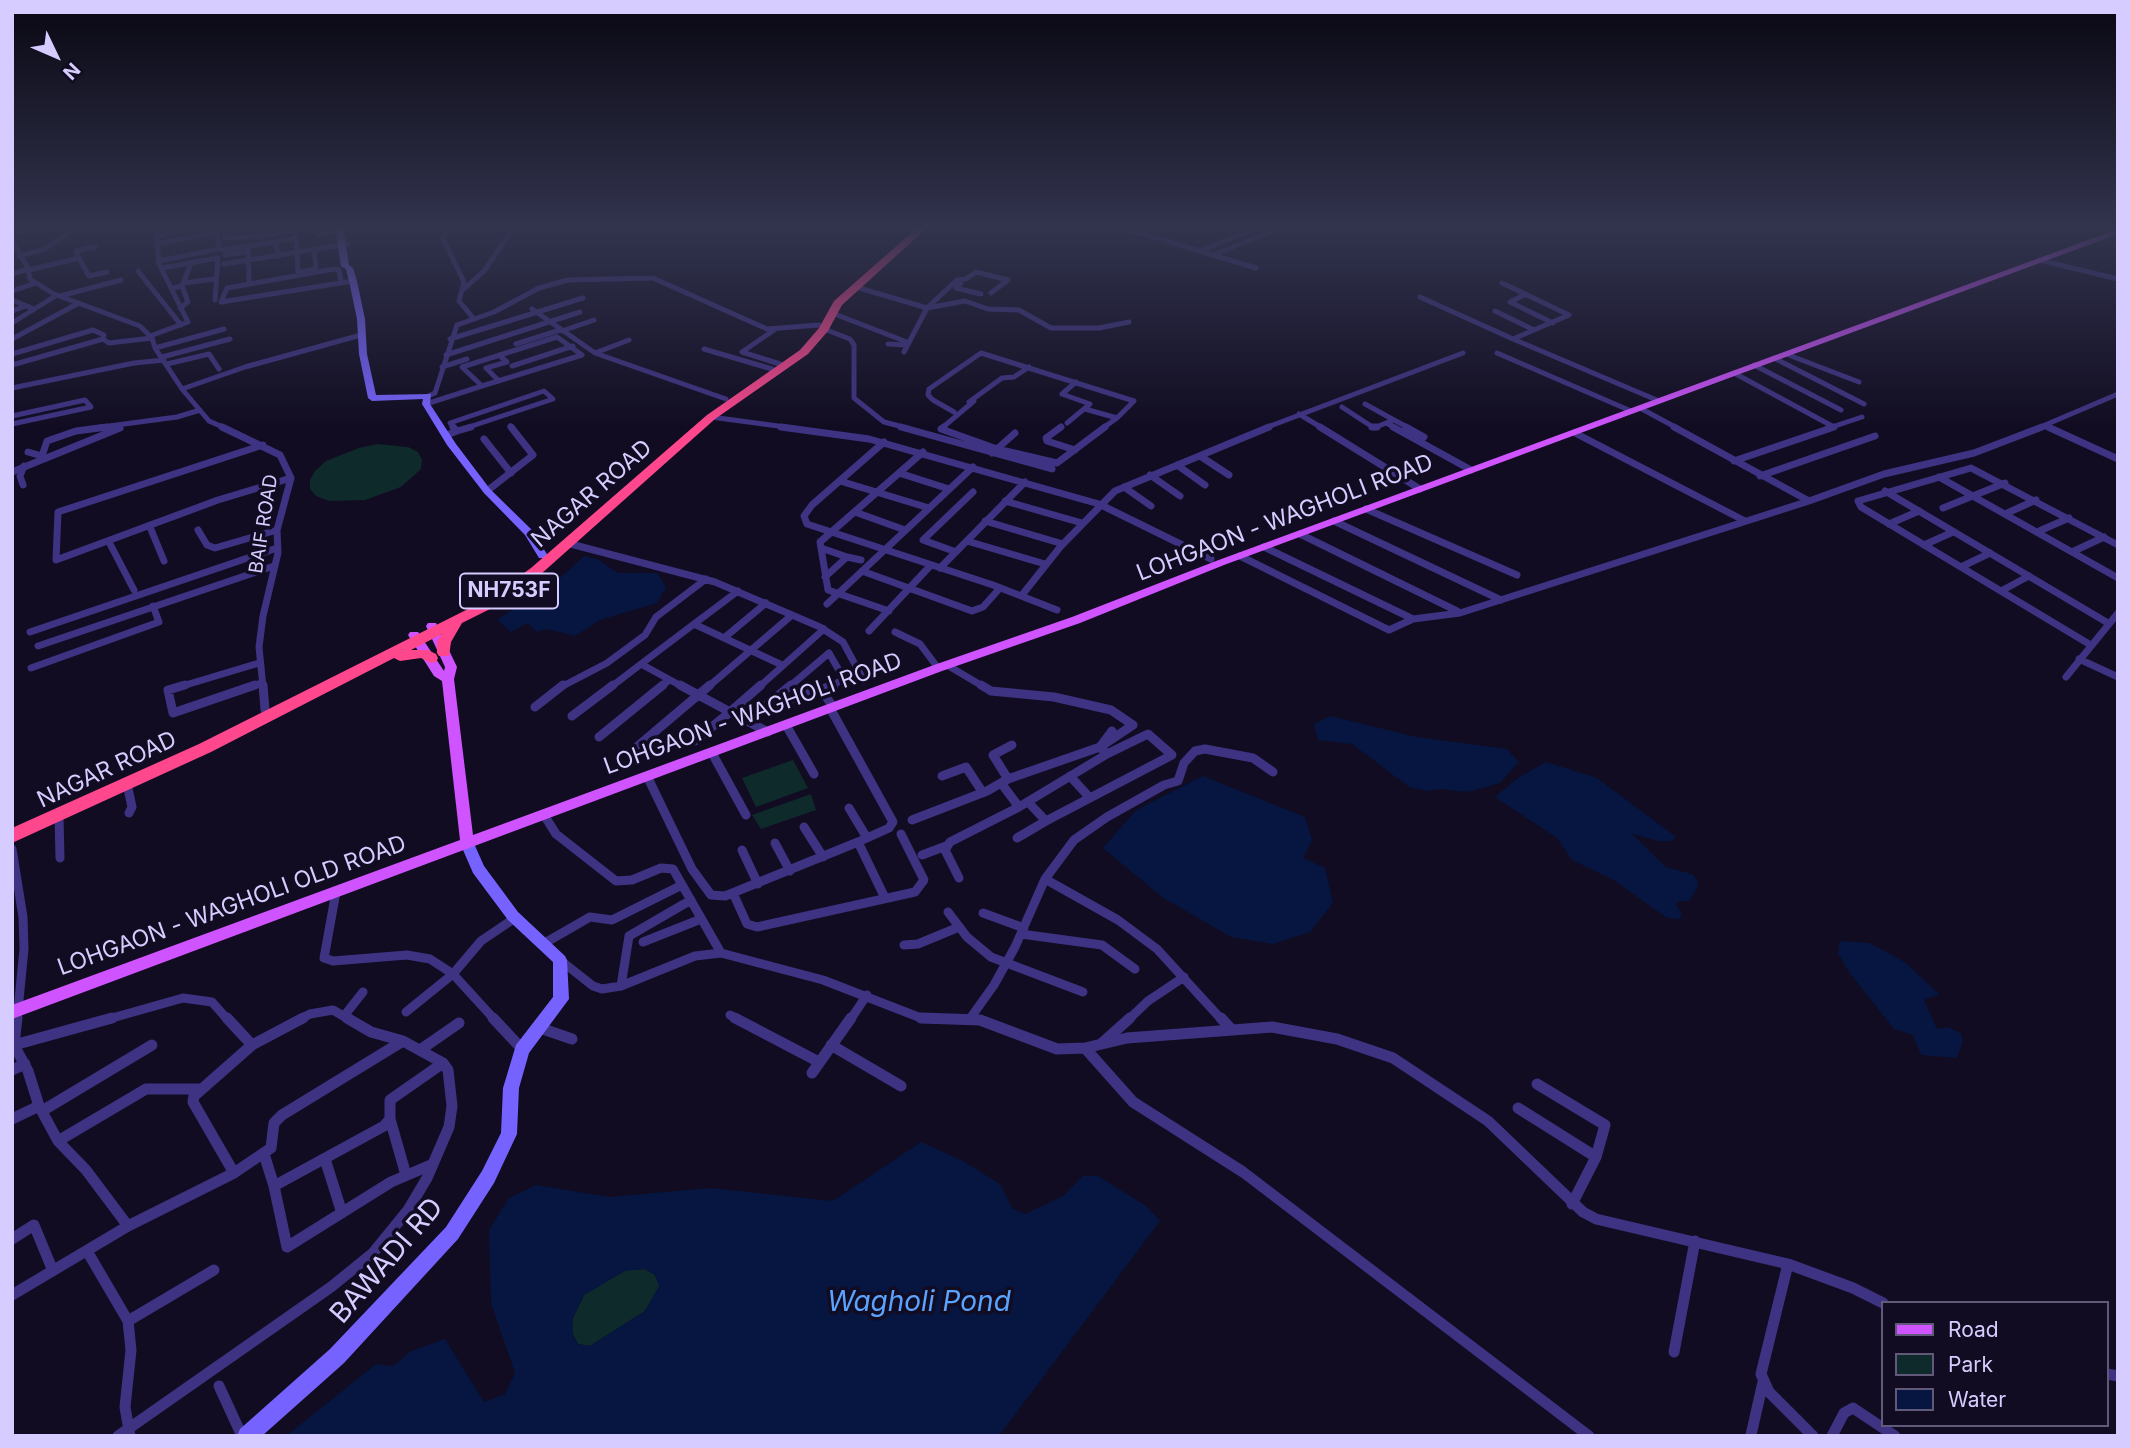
<!DOCTYPE html>
<style>
body{margin:0}
#map{position:relative;width:2130px;height:1448px;overflow:hidden;background:#110c21;font-family:Inter,sans-serif}
canvas{display:block}
.frame{position:absolute;inset:0;border:14px solid #d6ccff;pointer-events:none}
.legend{position:absolute;left:1881px;top:1301px;width:228px;height:126px;box-sizing:border-box;background:#110c21;border:2px solid #60597a;margin:0;padding:9px 12px;list-style:none;font-size:21px;color:#d6ccff}
.legend li{display:flex;align-items:center;gap:14px;height:35px}
.legend b{width:35px;border:2px solid #60597a}
.north{position:absolute;left:21px;top:21px;width:70px;height:70px;-webkit-text-stroke:5px #110c21;paint-order:stroke;rotate:134deg;font-size:19px;font-weight:700;line-height:28px;text-align:center;color:#d6ccff}
.north::after{content:'';display:block;margin:auto;width:24px;height:32px;background:#d6ccff;clip-path:polygon(50% 0,100% 100%,50% 72%,0 100%)}
</style>
<div id="map">
<canvas width="2130" height="1448"></canvas>
<div class="frame"></div>
<ul class="legend">
<li><b style="height:9px;background:#cf53ff"></b>Road</li>
<li><b style="height:19px;background:#0e2a2b"></b>Park</li>
<li><b style="height:19px;background:#061640"></b>Water</li>
</ul>
<div class="north">N</div>
</div>
<script>
const c = document.querySelector('canvas').getContext('2d');
c.lineJoin = 'round';
function fill(path, color) { c.fillStyle = color; c.fill(path, 'evenodd'); }
const shape = rows => new Path2D(rows.map(r => 'M' + r).join(''));
function stroke(path, color, width, dash) { c.strokeStyle = color; c.lineWidth = width; c.lineCap = dash ? 'butt' : 'round'; c.setLineDash(dash || []); c.stroke(path); }
function write(font, color, halo, rows, align = 'center') {
  c.font = font + ' Inter,sans-serif'; c.lineWidth = 7; c.setLineDash([]); c.textBaseline = 'middle'; c.strokeStyle = halo; c.fillStyle = color; for (const [text, x, y, turn = 0] of rows) {
    c.save(); c.translate(x, y); c.rotate((+turn || 0) * Math.PI / 180); c.textAlign = isNaN(turn) ? turn : align; if (halo) c.strokeText(text, 0, 0); c.fillText(text, 0, 0); c.restore();
  }
}
const green = shape([
 [377,444,408,447,418,452,422,460,421,469,401,487,365,500,329,501,316,496,310,489,310,480,315,471,326,461,359,448],
 [793,760,808,788,756,807,742,778],
 [811,794,816,810,761,829,752,815],
 [645,1269,655,1275,660,1286,645,1311,590,1346,578,1344,573,1334,573,1318,584,1295,625,1270]
]);
const water = shape([
 [584,556,597,559,618,573,657,573,666,587,657,603,600,620,575,636,547,629,537,632,527,623,511,632,497,619,547,590],
 [1330,716,1417,737,1507,749,1519,762,1500,783,1468,792,1440,789,1428,791,1409,787,1352,744,1318,740,1314,724],
 [1546,762,1597,778,1675,836,1673,841,1659,841,1632,834,1666,867,1692,874,1697,879,1698,887,1689,901,1680,901,1676,904,1682,915,1678,919,1667,918,1615,881,1572,860,1557,838,1495,797,1518,778],
 [1203,776,1305,817,1312,840,1303,858,1325,868,1333,903,1310,932,1273,944,1231,937,1162,897,1103,848,1136,810],
 [1840,941,1869,943,1885,951,1906,963,1939,994,1924,1000,1937,1029,1948,1027,1961,1033,1963,1041,1957,1058,1921,1055,1913,1035,1894,1029,1849,972,1838,953],
 [921,1142,963,1161,1000,1184,1012,1208,1025,1214,1063,1196,1083,1176,1098,1176,1146,1206,1160,1221,999,1436,286,1436,376,1364,393,1366,411,1351,445,1339,484,1402,505,1394,515,1373,491,1303,489,1230,509,1198,536,1185,609,1197,710,1188,833,1201],
 [645,1269,655,1275,659,1286,645,1311,590,1346,578,1344,573,1334,573,1318,584,1295,625,1271]
]);
const streetFar3 = shape([
 [58,227,58,230],
 [449,227,443,239,464,282,459,301,474,319],
 [1120,227,1256,268],
 [261,229,263,236,225,238,224,231,261,229],
 [12,233,35,227],
 [1137,233,1154,227],
 [296,234,298,272,316,269,314,250],
 [319,235,336,230],
 [157,236,186,229],
 [263,236,315,227],
 [12,240,28,268,30,279,54,294,140,326,152,338,155,348,182,389,209,421,225,428],
 [276,242,296,238],
 [156,244,217,232,219,249,158,261],
 [248,246,249,281],
 [223,250,276,242,278,256],
 [1200,251,1260,227],
 [225,255,246,252],
 [1213,255,1283,227],
 [19,256,45,249,77,227],
 [79,258,76,251,95,247],
 [2039,260,2118,279],
 [224,264,348,244],
 [162,268,218,258,215,300],
 [29,270,79,258,89,276,107,272],
 [138,271,181,325],
 [12,274,29,269],
 [341,282,339,270,334,269,227,288,221,302,353,281],
 [183,283,214,279],
 [961,283,956,288,981,294],
 [1502,283,1569,315,1513,339,1659,401],
 [182,286,191,263],
 [856,287,927,308,957,280,966,279,976,272,1008,280,991,293],
 [173,288,182,286,188,302,180,308],
 [464,289,484,271,514,227],
 [12,291,36,283],
 [1526,294,1510,302,1553,323],
 [60,296,121,280],
 [1420,297,1513,339],
 [12,300,34,309],
 [532,309,595,353,726,399],
 [12,311,26,306],
 [1495,311,1534,330],
 [832,313,907,342],
 [12,323,57,295],
 [824,329,850,339,854,345,854,398,884,422,907,428],
 [774,330,742,352,780,364],
 [562,331,594,320],
 [150,336,188,322,159,264,156,230,153,227],
 [557,337,582,355,482,386,462,367,557,337],
 [12,339,79,303],
 [450,339,583,298],
 [516,344,560,330],
 [888,344,906,345],
 [155,348,224,329],
 [704,349,772,369],
 [904,352,927,308,965,301,988,309,1019,310,1051,328,1099,328,1129,322],
 [595,353,629,340],
 [1497,353,1631,411],
 [12,354,93,330,104,335,103,339,109,343,152,338],
 [1786,354,1859,382],
 [446,355,580,312],
 [499,355,507,362,486,368,499,381],
 [162,357,230,339],
 [1774,358,1864,404],
 [167,364,209,354,219,369],
 [12,365,103,339],
 [1754,365,1841,410],
 [512,366,573,346],
 [442,367,467,359],
 [1734,373,1834,427],
 [12,388,134,363,164,360],
 [182,389,245,367,361,335],
 [428,396,435,393,457,325,494,312,539,288,568,280,653,278,767,329,819,325],
 [969,402,1002,378,1014,377,1029,367],
 [426,404,482,386],
 [1365,404,1394,420,1386,423,1396,428],
 [1342,407,1374,428,1386,423],
 [1640,408,1677,428],
 [954,412,933,400,928,395,929,389,981,353,1134,401,1117,418,1085,409],
 [1299,414,1322,428],
 [12,416,85,400,91,407,12,424],
 [711,417,793,428],
 [1394,420,1409,428],
 [1067,423,1090,404,1062,394,1076,382],
 [510,426,512,428],
 [2046,426,2051,428],
 [94,428,177,417,200,410],
 [455,428,450,423,544,391,553,399,466,428],
 [942,428,974,401],
 [1103,428,1117,418],
 [1265,428,1463,353],
 [1829,428,1862,417],
 [2038,428,2118,394]
]);
const streetFar2 = shape([
 [222,427,280,455,291,478,277,530,278,553,263,616,259,647,263,687],
 [453,427,457,431],
 [781,427,869,439,1099,504,1211,559],
 [901,427,1052,469],
 [944,427,941,429,997,449,1015,433],
 [1061,427,1046,438,1047,441,1075,450],
 [1320,427,1420,489],
 [1372,427,1377,427],
 [1393,427,1471,470],
 [1406,427,1424,437],
 [1674,427,1809,501,1884,474,1974,453,2042,427],
 [2048,427,2118,459],
 [457,431,471,427],
 [1575,433,1745,521],
 [447,435,457,431],
 [484,439,511,473],
 [884,442,812,505,804,516,807,524,993,585,1057,610],
 [263,445,58,512,56,560,218,500,291,478],
 [28,452,42,456,47,441,76,431,107,427],
 [992,453,997,449,1057,463,1105,427],
 [1200,456,1229,475],
 [1734,461,1834,427],
 [1177,465,1205,485],
 [12,472,120,428],
 [899,473,949,489],
 [1150,475,1180,496],
 [1760,476,1875,436],
 [1939,477,2118,578],
 [840,481,929,508],
 [23,485,20,476,24,466],
 [1124,487,1151,506],
 [487,491,533,455,511,427],
 [1885,491,2108,623],
 [1005,501,1082,523],
 [1943,508,2005,483],
 [1366,509,1517,575],
 [855,512,905,530],
 [2005,514,2036,500],
 [985,521,1063,544],
 [1334,521,1501,600],
 [1889,524,1919,511],
 [150,527,164,561],
 [198,530,207,545,215,548,277,530],
 [2037,532,2069,518],
 [1300,534,1457,611],
 [967,541,1045,564],
 [109,542,134,590],
 [567,543,715,582,820,627,843,642,864,681],
 [1924,545,1953,532],
 [1264,547,1413,619],
 [821,548,847,557,825,577],
 [956,552,923,540,973,492],
 [2072,552,2104,537],
 [1240,556,1389,630,1413,619,1460,613,1809,501],
 [847,557,861,560],
 [1961,567,1990,553],
 [940,568,1025,482],
 [862,571,972,611,983,607,1000,588],
 [2001,591,2029,576],
 [1022,595,1061,546,1115,491,1269,427],
 [827,604,973,467],
 [889,611,828,590,820,542,923,452],
 [694,624,738,591],
 [869,631,931,565],
 [30,632,277,548],
 [895,632,920,644,938,668],
 [724,638,766,603],
 [2089,644,1861,507,1858,501,1971,468,2118,545],
 [38,646,274,566],
 [2079,659,2118,677],
 [947,665,984,687],
 [31,668,159,622,153,606],
 [2066,677,2118,613],
 [179,687,259,663],
 [250,687,261,683],
 [561,687,607,663,645,635,656,617,706,579],
 [611,687,641,664],
 [661,687,669,680],
 [683,687,641,664,694,624,782,665],
 [708,687,792,615],
 [759,687,824,629],
 [789,687,829,653,844,679,829,687]
]);
const streetFar1 = shape([
 [185,685,168,690,173,713,255,685],
 [263,685,265,710],
 [680,685,730,712,695,741],
 [761,685,730,712,768,732],
 [821,689,833,707],
 [535,707,563,685],
 [763,708,791,685],
 [763,708,834,685],
 [572,716,613,685],
 [748,722,763,708],
 [786,725,814,774],
 [599,737,663,685],
 [632,751,710,685],
 [712,753,746,815],
 [647,776,692,869,711,895,725,896,858,842,889,828,893,822,830,708],
 [942,776,966,767,983,793],
 [1070,776,1090,798],
 [1008,779,993,755,1012,745],
 [1001,783,1019,807],
 [127,784,132,807,129,813],
 [849,808,867,838],
 [544,815,556,834,616,881,632,880,661,868,673,869,721,953],
 [59,816,60,858],
 [912,820,987,791,1008,779,1100,747,1133,725,1111,710,1054,697,991,691,981,685],
 [1046,821,1172,755,1148,734,1107,754],
 [804,827,823,857],
 [1017,838,1046,821,1028,802],
 [858,842,885,898],
 [775,843,790,871],
 [12,849,23,917,24,949,17,1020],
 [742,850,758,884],
 [922,855,946,846],
 [959,878,945,850,950,842,1019,807,1107,754,1100,747,1112,731],
 [1045,879,1118,920,1157,949,1222,1020],
 [336,892,324,958,333,961,407,955,430,959,453,974,495,1020],
 [733,893,747,924,757,927,915,892,924,880,901,834],
 [948,912,967,937,991,957,1083,992],
 [983,913,1024,928],
 [1021,934,1102,945,1135,969],
 [643,942,701,919],
 [543,944,590,917,612,920,682,885],
 [904,945,918,944,959,927],
 [560,960,593,986,602,989,621,986,695,956,721,953,823,980,921,1018,969,1020],
 [621,986,629,936,691,900],
 [406,1012,453,974,481,941,515,918],
 [730,1015,739,1020],
 [344,1016,363,992],
 [105,1020,183,998,212,1002,228,1020],
 [299,1020,310,1014,333,1010,350,1020],
 [850,1020,867,995],
 [969,1020,994,985,1015,947,1045,879,1074,840,1107,817,1164,785,1178,781,1184,763,1195,751,1205,749,1253,758,1273,772],
 [1128,1020,1148,1001,1184,977]
]);
const street = shape([
 [112,1018,14,1045,28,1071,39,1106,58,1141,86,1170,128,1226],
 [227,1018,252,1045,303,1018],
 [493,1018,522,1049],
 [735,1018,819,1062],
 [921,1018,980,1020,1057,1049,1085,1048,1127,1038,1272,1027,1337,1039,1393,1058,1488,1121,1583,1212,1596,1219,1788,1264,1853,1288,1883,1303],
 [1221,1018,1231,1029],
 [540,1028,572,1039],
 [1102,1043,1130,1018],
 [14,1045,17,1018],
 [831,1045,901,1086],
 [1085,1048,1133,1102,1243,1172,1589,1436],
 [420,1050,459,1023],
 [12,1070,25,1064],
 [812,1073,851,1018],
 [1537,1084,1605,1125,1596,1157,1572,1204],
 [1518,1108,1596,1157],
 [42,1111,152,1045],
 [12,1119,39,1106],
 [390,1119,406,1175],
 [58,1141,146,1089,198,1089],
 [264,1154,274,1186],
 [325,1159,342,1213],
 [433,1164,391,1182,287,1247,274,1186,384,1126,390,1119,390,1100,443,1063],
 [234,1173,271,1148,274,1123,282,1115,403,1041],
 [12,1239,34,1225,53,1271],
 [87,1251,128,1321,131,1350,125,1407,130,1436],
 [1788,1264,1761,1374,1769,1392,1813,1436],
 [12,1295,128,1226,234,1173,193,1102,194,1096,252,1045],
 [128,1321,214,1270],
 [1674,1352,1695,1241],
 [2107,1374,2118,1376],
 [219,1386,242,1436],
 [1751,1435,1763,1382],
 [118,1436,331,1287,373,1253,408,1210,427,1178,449,1127,452,1106,448,1070,443,1063,403,1041,371,1032,347,1018],
 [1832,1436,1844,1413,1853,1408,1895,1436]
]);
const secondary = shape([
 [335,227,343,227,349,265,353,268,357,281,365,319,367,354,376,395,431,394,430,404,456,444,490,489,533,531,548,556,547,558,539,558,525,535,484,493,447,445,422,404,423,399,372,401,368,398,359,354,357,319,349,281,346,269,341,266,335,227],
 [467,838,472,839,484,866,518,912,565,956,567,960,569,999,529,1053,519,1088,517,1134,494,1183,458,1239,344,1363,262,1436,237,1436,240,1429,330,1349,446,1227,482,1171,501,1133,503,1088,516,1045,553,997,553,962,508,920,473,873,460,843,462,839,467,838]
]);
const primary = shape([
 [2118,229,2118,234,1224,565,1080,623,942,671,12,1019,12,1005,460,840,442,681,434,676,408,635,410,632,418,632,444,671,445,667,426,626,428,623,436,623,457,667,454,679,473,835,934,665,1072,617,1216,561,2118,229]
]);
const highway = shape([
 [918,227,928,227,842,305,828,331,808,354,715,419,541,574,496,606,462,623,451,642,449,656,439,656,437,653,437,641,442,634,411,650,428,650,436,654,438,658,436,662,431,663,421,658,400,661,394,658,211,752,12,843,12,828,199,744,486,600,531,568,707,415,800,350,819,328,834,301,918,227]
]);
const farStreetnames = [
 ["BAIF ROAD",264,524,-81]
];
const shields = [
 [509,591,98]
];
const shieldNames = [
 ["NH753F",509,591]
];
const streetNames = [
 ["NAGAR ROAD",592,494,-41],
 ["LOHGAON - WAGHOLI ROAD",1285,518,-21],
 ["LOHGAON - WAGHOLI ROAD",753,714,-20],
 ["NAGAR ROAD",107,770,-25],
 ["LOHGAON - WAGHOLI OLD ROAD",232,906,-20]
];
const nearStreetnames = [
 ["BAWADI RD",387,1261,-49]
];
const nearWaternames = [
 ["Wagholi Pond",919,1303]
];
fill(green, '#0e2a2b');
fill(water, '#061640');
stroke(streetFar3, '#3e3383', 5);
stroke(streetFar2, '#3e3383', 7);
stroke(streetFar1, '#3e3383', 9);
stroke(street, '#3e3383', 11);
fill(secondary, '#7663ff');
fill(primary, '#cf53ff');
fill(highway, '#ff478e');
const sky = c.createLinearGradient(0, 0, 0, 430);
sky.addColorStop(0, '#090712');
sky.addColorStop(0.53, '#32344e');
sky.addColorStop(1, '#32344e00');
c.fillStyle = sky;
c.fillRect(0, 0, 2130, 430);
write('19px', '#d6ccff', '#110c21', farStreetnames);
for (const [x, y, w] of shields) { const box = new Path2D(); box.roundRect(x - w / 2, y - 17.5, w, 35, 5); c.fillStyle = '#110c21'; c.fill(box); stroke(box, '#d6ccff', 2); }
write('bold 21px', '#d6ccff', null, shieldNames);
write('23px', '#d6ccff', '#110c21', streetNames);
write('28px', '#d6ccff', '#110c21', nearStreetnames);
write('italic 28px', '#5aa3ff', '#110c21', nearWaternames);
</script>
